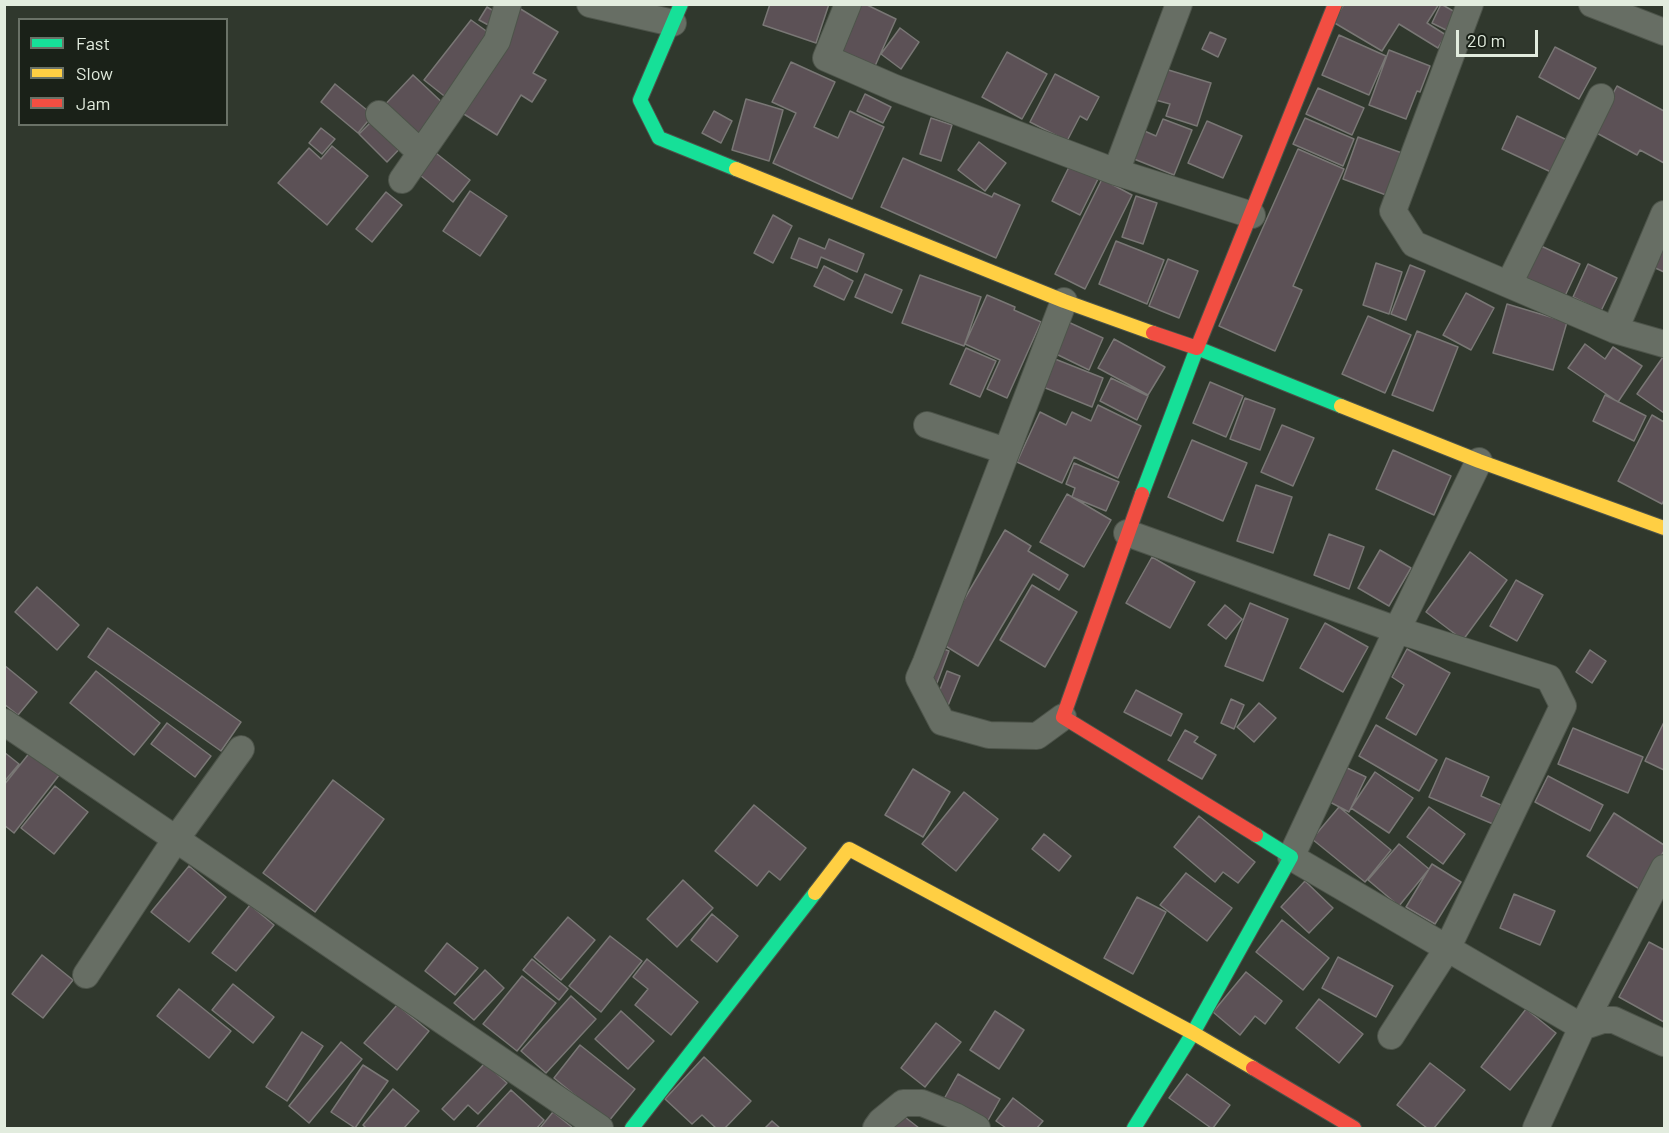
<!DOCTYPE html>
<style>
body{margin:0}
#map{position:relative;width:1669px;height:1133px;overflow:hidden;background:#30382d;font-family:Barlow,sans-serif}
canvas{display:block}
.frame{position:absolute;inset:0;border:6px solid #e2ecde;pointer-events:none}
.legend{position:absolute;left:18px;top:18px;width:210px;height:108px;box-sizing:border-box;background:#1a2118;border:2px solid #6a7267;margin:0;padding:8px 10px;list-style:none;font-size:18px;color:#e2ecde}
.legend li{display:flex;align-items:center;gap:12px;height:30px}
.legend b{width:30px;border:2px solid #6a7267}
.scale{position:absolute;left:1456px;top:30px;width:82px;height:27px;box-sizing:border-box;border:3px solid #e2ecde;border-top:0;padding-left:8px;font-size:18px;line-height:21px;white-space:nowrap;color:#e2ecde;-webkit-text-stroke:4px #1a2118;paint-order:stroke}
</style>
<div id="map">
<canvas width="1669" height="1133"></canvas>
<div class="frame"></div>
<ul class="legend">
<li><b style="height:8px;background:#16e098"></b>Fast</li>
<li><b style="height:8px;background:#ffcf43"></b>Slow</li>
<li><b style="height:8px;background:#f24e42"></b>Jam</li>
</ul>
<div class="scale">20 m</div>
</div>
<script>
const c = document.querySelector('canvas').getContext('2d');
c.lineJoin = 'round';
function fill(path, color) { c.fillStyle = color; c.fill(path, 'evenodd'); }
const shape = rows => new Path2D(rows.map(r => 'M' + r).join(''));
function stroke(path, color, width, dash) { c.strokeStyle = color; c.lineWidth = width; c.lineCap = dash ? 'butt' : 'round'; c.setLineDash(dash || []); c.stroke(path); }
const building = shape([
 [770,4,829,4,816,43,763,25,770,4],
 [859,4,865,4,896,19,875,66,839,50,859,4],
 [1344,4,1439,4,1427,23,1446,35,1438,48,1399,24,1382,51,1333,22,1344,4],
 [1441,4,1455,12,1446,30,1432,23,1441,4],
 [487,7,499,14,492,27,479,20,487,7],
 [519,8,558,32,533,73,546,80,532,102,521,95,497,135,456,109,519,8],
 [471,20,496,38,448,99,424,80,471,20],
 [900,28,919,42,901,69,881,54,900,28],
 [1210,32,1226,39,1218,57,1202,49,1210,32],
 [1339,35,1386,56,1369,95,1322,75,1339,35],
 [1555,47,1596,68,1579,99,1539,77,1555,47],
 [1389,50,1430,66,1420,92,1417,91,1406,119,1369,105,1389,50],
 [1007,52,1047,74,1022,119,982,97,1007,52],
 [791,62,835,82,814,127,838,138,850,111,884,127,852,199,773,163,796,113,772,102,791,62],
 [1162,68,1211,83,1197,126,1166,116,1170,104,1152,99,1162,68],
 [1055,74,1099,97,1087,120,1080,116,1067,141,1030,122,1055,74],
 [413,75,447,107,413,143,379,111,413,75],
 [335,84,373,115,358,133,321,102,335,84],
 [1617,86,1664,111,1664,163,1640,150,1637,155,1593,131,1617,86],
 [1318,88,1364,108,1352,135,1306,114,1318,88],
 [865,94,891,107,883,123,857,111,865,94],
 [746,99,783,110,769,161,732,150,746,99],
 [714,111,732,121,721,143,702,133,714,111],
 [378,115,406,142,387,162,359,134,378,115],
 [1517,116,1569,141,1553,173,1502,149,1517,116],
 [931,118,952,125,941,161,920,154,931,118],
 [1305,118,1354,139,1343,166,1293,144,1305,118],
 [1163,119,1192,130,1174,175,1129,157,1140,129,1156,136,1163,119],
 [1207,121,1242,136,1223,178,1188,163,1207,121],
 [321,128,335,139,322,154,309,143,321,128],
 [1358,137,1402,153,1386,195,1343,179,1358,137],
 [979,142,1006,163,985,191,958,170,979,142],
 [332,146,368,176,327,225,278,183,309,148,321,159,332,146],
 [1298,149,1344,169,1293,286,1302,290,1275,351,1219,326,1298,149],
 [432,150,470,180,453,202,415,171,432,150],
 [903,158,992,197,994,193,1020,205,996,258,881,207,903,158],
 [1070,165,1098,179,1080,215,1052,201,1070,165],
 [1102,179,1132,195,1085,289,1055,274,1102,179],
 [470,191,507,216,480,256,443,231,470,191],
 [386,192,402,205,372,242,356,229,386,192],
 [1136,196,1157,203,1143,244,1122,237,1136,196],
 [773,215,792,226,773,263,754,253,773,215],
 [799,238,825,249,829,239,864,254,857,272,821,257,817,268,791,258,799,238],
 [1116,241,1164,260,1147,304,1099,284,1116,241],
 [1541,246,1580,264,1564,298,1525,281,1541,246],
 [1658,250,1664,253,1664,272,1651,266,1658,250],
 [1168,259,1198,271,1179,318,1149,306,1168,259],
 [1376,263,1402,272,1389,314,1363,305,1376,263],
 [1588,264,1617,278,1601,311,1573,297,1588,264],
 [1410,265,1425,271,1406,320,1391,314,1410,265],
 [824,266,853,281,844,300,814,286,824,266],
 [865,274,902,290,892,313,855,297,865,274],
 [920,275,981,297,964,346,902,323,920,275],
 [1466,293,1494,308,1471,350,1443,335,1466,293],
 [987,295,1015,307,1014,310,1041,322,1007,398,987,389,1000,360,965,344,987,295],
 [1507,304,1567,322,1553,370,1493,353,1507,304],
 [1368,316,1411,335,1385,393,1342,374,1368,316],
 [1066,321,1103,338,1089,370,1052,352,1066,321],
 [1417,331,1458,347,1433,411,1392,395,1417,331],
 [1114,339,1165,367,1148,395,1098,368,1114,339],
 [1585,344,1605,359,1613,347,1642,366,1618,402,1568,368,1585,344],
 [966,348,996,361,980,397,950,384,966,348],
 [1663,357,1664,359,1664,413,1637,394,1663,357],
 [1055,359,1103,378,1092,407,1043,387,1055,359],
 [1111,378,1148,396,1137,420,1100,401,1111,378],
 [1210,382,1243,396,1226,437,1193,423,1210,382],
 [1605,395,1646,416,1634,441,1593,421,1605,395],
 [1245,398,1275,409,1260,450,1230,439,1245,398],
 [1098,405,1141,426,1118,478,1074,457,1062,483,1017,462,1040,412,1066,425,1072,412,1091,421,1098,405],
 [1652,415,1664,422,1664,500,1662,504,1618,481,1652,415],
 [1282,425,1314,438,1293,486,1261,472,1282,425],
 [1192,440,1247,463,1223,521,1168,497,1192,440],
 [1393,450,1451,476,1434,515,1376,489,1393,450],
 [1074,463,1119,482,1106,511,1072,497,1075,488,1066,484,1074,463],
 [1256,485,1292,497,1273,553,1237,541,1256,485],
 [1067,494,1111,520,1084,567,1040,542,1067,494],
 [1005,530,1031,546,1028,551,1068,575,1059,590,1033,574,978,666,939,642,1005,530],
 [1329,534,1364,547,1349,589,1314,575,1329,534],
 [1380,550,1411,568,1389,606,1358,588,1380,550],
 [1470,552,1507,580,1463,640,1426,612,1470,552],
 [1152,557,1195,582,1170,628,1126,603,1152,557],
 [1516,580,1543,595,1517,641,1490,626,1516,580],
 [1032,585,1077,612,1045,667,1000,640,1032,585],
 [37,587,79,625,57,650,15,612,37,587],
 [1250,603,1288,619,1263,681,1225,666,1250,603],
 [1225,605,1242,619,1226,639,1208,625,1225,605],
 [1325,623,1368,647,1343,692,1300,668,1325,623],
 [108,628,241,722,221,751,88,657,108,628],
 [936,646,949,651,937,683,924,677,936,646],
 [1407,649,1450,673,1416,735,1386,718,1404,685,1392,677,1407,649],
 [1590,650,1606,661,1592,683,1576,672,1590,650],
 [4,665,37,692,18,715,4,704,4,665],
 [96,671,160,723,134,755,70,703,96,671],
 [947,671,960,676,947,708,935,703,947,671],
 [1136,690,1182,714,1171,736,1124,712,1136,690],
 [1231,699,1244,705,1234,729,1221,723,1231,699],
 [1259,703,1276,718,1254,742,1237,727,1259,703],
 [1664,722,1664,770,1645,761,1664,722],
 [167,723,211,756,195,777,151,744,167,723],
 [1376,725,1437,760,1419,791,1359,756,1376,725],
 [1573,728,1643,757,1628,793,1558,764,1573,728],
 [1185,730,1198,737,1194,742,1216,755,1202,779,1168,760,1185,730],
 [31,751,60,774,14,833,4,825,4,785,31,751],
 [4,752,19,764,4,782,4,752],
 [1446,758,1489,777,1481,796,1501,805,1493,824,1429,797,1446,758],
 [1343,766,1366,777,1349,812,1326,800,1343,766],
 [913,769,950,792,923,837,885,815,913,769],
 [1375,772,1413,798,1389,833,1351,808,1375,772],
 [1548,776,1603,805,1590,831,1535,802,1548,776],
 [333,780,384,819,315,912,263,873,333,780],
 [55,786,88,812,54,854,21,828,55,786],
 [964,792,998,819,956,871,922,844,964,792],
 [754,805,806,848,780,880,769,871,757,886,715,851,754,805],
 [1339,807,1391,850,1365,882,1312,839,1339,807],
 [1429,807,1465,834,1443,864,1407,837,1429,807],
 [1614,813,1664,845,1664,851,1641,890,1587,856,1614,813],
 [1199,816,1255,862,1238,883,1223,872,1215,882,1174,847,1199,816],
 [1044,834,1071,856,1059,871,1032,849,1044,834],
 [1399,844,1429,869,1399,906,1368,880,1399,844],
 [1432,864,1461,882,1435,924,1406,907,1432,864],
 [189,866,226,897,189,942,151,912,189,866],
 [1186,873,1232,908,1207,941,1160,905,1186,873],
 [683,880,713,908,677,947,647,919,683,880],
 [1305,881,1333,908,1309,933,1281,907,1305,881],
 [1514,894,1555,911,1540,945,1500,928,1514,894],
 [1137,897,1166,912,1133,974,1104,958,1137,897],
 [250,905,274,925,236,971,212,953,250,905],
 [712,914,738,936,717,962,691,940,712,914],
 [568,917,595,940,561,980,534,957,568,917],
 [1282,920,1329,958,1303,990,1256,952,1282,920],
 [610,936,642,961,601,1012,569,986,610,936],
 [1649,942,1664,950,1664,1022,1619,997,1649,942],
 [447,943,478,968,455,995,425,971,447,943],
 [42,955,73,980,43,1018,12,994,42,955],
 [1338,957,1393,986,1376,1017,1322,988,1338,957],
 [532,959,568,989,559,1000,523,970,532,959],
 [647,959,698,1002,671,1035,635,1005,648,989,633,977,647,959],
 [485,970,504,988,474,1020,454,1003,485,970],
 [1246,972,1282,1001,1265,1024,1255,1016,1240,1035,1213,1012,1246,972],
 [522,976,556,1003,517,1051,483,1024,522,976],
 [233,984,274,1017,253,1043,212,1010,233,984],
 [179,989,231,1031,209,1058,157,1016,179,989],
 [571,996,596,1019,546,1073,521,1051,571,996],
 [1319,999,1363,1034,1339,1063,1296,1028,1319,999],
 [397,1005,429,1031,397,1070,364,1043,397,1005],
 [1526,1009,1556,1033,1510,1090,1481,1067,1526,1009],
 [621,1011,654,1041,628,1069,595,1039,621,1011],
 [995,1011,1024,1030,999,1069,970,1050,995,1011],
 [936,1023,961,1042,925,1087,901,1068,936,1023],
 [302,1032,323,1046,287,1101,266,1087,302,1032],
 [341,1042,362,1059,309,1123,289,1106,341,1042],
 [580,1045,635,1089,608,1122,554,1078,580,1045],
 [704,1057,751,1101,725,1128,716,1128,702,1115,692,1124,665,1099,704,1057],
 [485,1063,507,1083,478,1114,468,1105,454,1120,442,1109,485,1063],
 [1430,1063,1465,1090,1434,1128,1427,1128,1397,1105,1430,1063],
 [363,1065,388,1081,355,1128,331,1112,363,1065],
 [958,1074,1000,1099,986,1124,944,1099,958,1074],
 [1187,1074,1230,1105,1213,1128,1211,1128,1169,1098,1187,1074],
 [393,1089,419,1111,404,1128,366,1128,363,1125,393,1089],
 [511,1090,544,1120,537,1128,476,1128,511,1090],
 [1013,1098,1043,1121,1037,1128,1006,1128,996,1121,1013,1098],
 [553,1112,573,1128,540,1128,553,1112],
 [901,1114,919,1128,889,1128,901,1114],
 [772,1121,780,1128,765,1128,772,1121]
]);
const street = shape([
 [590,4,673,23],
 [848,4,826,58,895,88,1116,172,1252,215],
 [1470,4,1393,211,1414,244,1615,330,1664,344],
 [1592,4,1664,32],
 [379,114,421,153],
 [1116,172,1179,4],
 [402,180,454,105,497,41,508,4],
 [1509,284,1601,97],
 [1615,330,1664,214],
 [927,425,1006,451],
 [1479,461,1397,630,1291,857,1582,1027,1603,1020,1614,1020,1664,1043],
 [1127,533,1397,630,1549,678,1563,706,1447,949,1391,1036],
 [1063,717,1037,736,989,735,942,722,919,678,926,662,1064,301],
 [4,722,600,1128],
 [86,975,176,839,241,749],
 [876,1128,881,1121,903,1103,922,1103,955,1116,977,1128],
 [1536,1128,1582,1027,1664,868]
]);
const fast = shape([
 [681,4,640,100,659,138,736,169],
 [1142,494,1197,348,1341,406],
 [632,1128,815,893],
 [1134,1128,1193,1033,1291,857,1256,835]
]);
const slow = shape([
 [736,169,1064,301,1153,333],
 [1341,406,1479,461,1664,528],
 [815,893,849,849,1193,1033,1253,1068]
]);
const jam = shape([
 [1153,333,1197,348,1335,4],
 [1142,494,1063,717,1256,835],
 [1253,1068,1354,1128]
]);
fill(building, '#5c5156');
stroke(building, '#797775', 1.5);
stroke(street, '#4d544a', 28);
stroke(fast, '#4d544a', 16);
stroke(slow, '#4d544a', 16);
stroke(jam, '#4d544a', 16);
stroke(street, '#676e64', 26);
stroke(fast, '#16e098', 14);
stroke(slow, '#ffcf43', 14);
stroke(jam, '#f24e42', 14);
</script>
